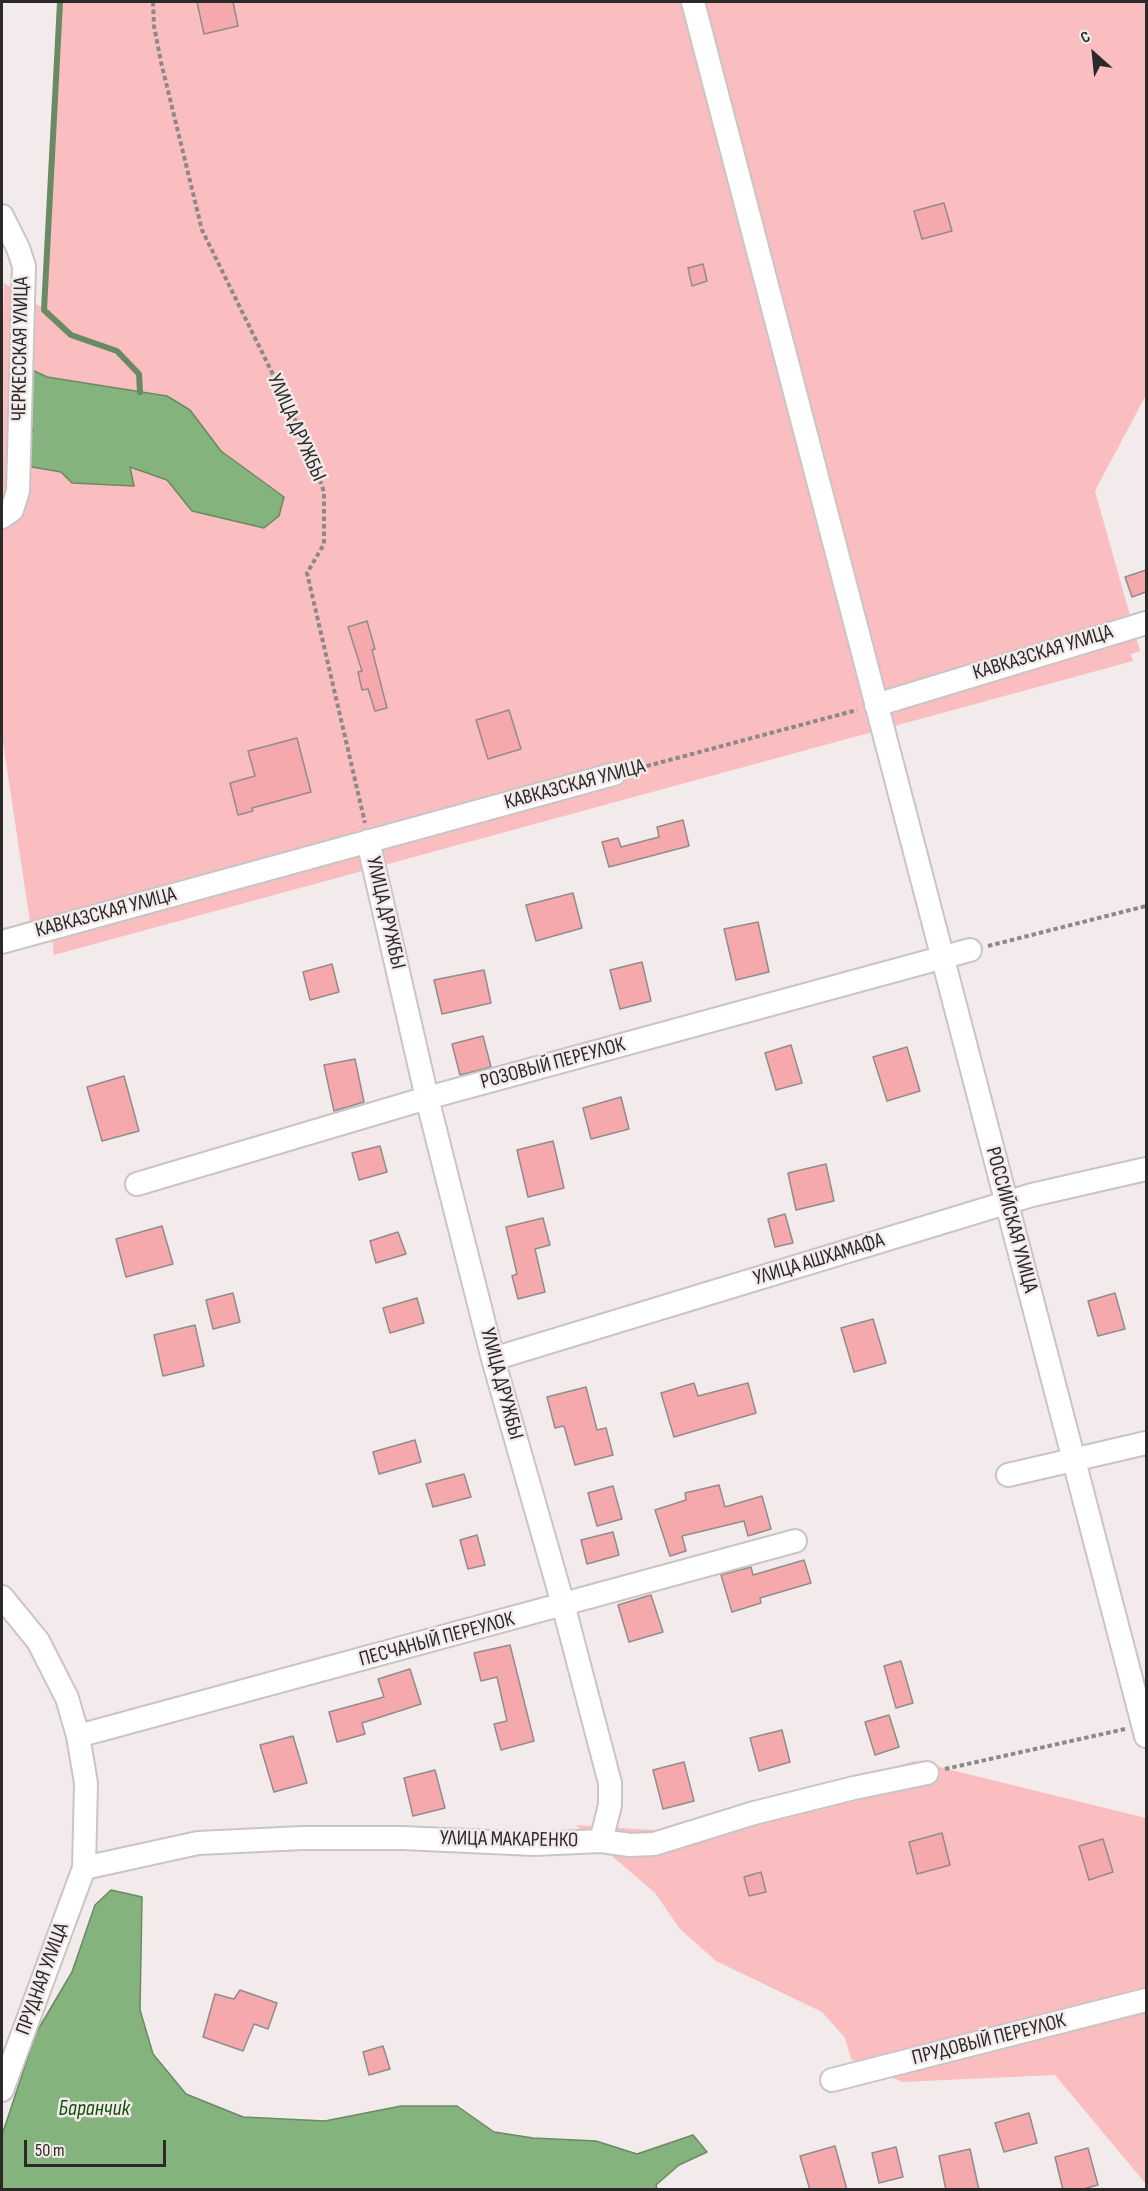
<!DOCTYPE html>
<meta charset="utf-8">
<style>
body{margin:0}
#map{position:relative;width:1148px;height:2191px;overflow:hidden;background:#f3ebeb;font-family:"Sofia Sans Condensed",sans-serif}
canvas{display:block}
.frame{position:absolute;inset:0;border:3px solid #2c2929;pointer-events:none}
.north{position:absolute;left:1064px;top:24px;width:60px;height:60px;-webkit-text-stroke:4px #f3ebeb;paint-order:stroke;rotate:333deg;font-size:16px;font-weight:700;line-height:24px;text-align:center;color:#2c2929}
.north::after{content:'';display:block;margin:auto;width:21px;height:27px;background:#2c2929;clip-path:polygon(50% 0,100% 100%,50% 72%,0 100%)}
.scale{position:absolute;left:24px;top:2140px;width:142px;height:27px;box-sizing:border-box;border:3px solid #2c2929;border-top:0;padding-left:8px;font-size:18px;line-height:21px;white-space:nowrap;color:#2c2929;-webkit-text-stroke:4px #f3ebeb;paint-order:stroke}
</style>
<div id="map">
<canvas width="1148" height="2191"></canvas>
<div class="frame"></div>
<div class="north">С</div>
<div class="scale">50 m</div>
</div>
<script>
const c = document.querySelector('canvas').getContext('2d');
c.lineJoin = 'round';
function fill(path, color) { c.fillStyle = color; c.fill(path, 'evenodd'); }
const shape = rows => new Path2D(rows.map(r => 'M' + r).join(''));
function stroke(path, color, width, dash) { c.strokeStyle = color; c.lineWidth = width; c.lineCap = dash ? 'butt' : 'round'; c.setLineDash(dash || []); c.stroke(path); }
function write(font, color, halo, rows, align = 'center') {
  c.font = font + ' "Sofia Sans Condensed",sans-serif'; c.lineWidth = 5; c.setLineDash([]); c.textBaseline = 'middle'; c.strokeStyle = halo; c.fillStyle = color; for (const [text, x, y, turn = 0] of rows) {
    c.save(); c.translate(x, y); c.rotate((+turn || 0) * Math.PI / 180); c.textAlign = isNaN(turn) ? turn : align; if (halo) c.strokeText(text, 0, 0); c.fillText(text, 0, 0); c.restore();
  }
}
const green = shape([
 [60,2,1146,2,1146,395,1095,491,1140,651,1131,654,1133,661,54,955,50,919,30,922,2,736,2,370,4,283,44,309],
 [915,1761,1146,1818,1146,2184,1055,2075,902,2082,851,2059,845,2038,822,2012,716,1961,680,1929,655,1893,576,1825,667,1831]
]);
const water = shape([
 [26,367,47,377,167,396,190,410,221,451,284,497,279,516,264,528,192,511,167,480,130,467,134,486,72,483,61,472,32,467,24,449,33,431,25,408,26,367],
 [111,1890,142,1897,140,2010,153,2054,186,2094,243,2117,325,2121,401,2106,457,2106,494,2132,533,2138,596,2141,637,2154,693,2135,707,2152,679,2165,656,2185,657,2189,2,2189,2,2135,36,2033,72,1972,95,1905,111,1890]
]);
const stream = shape([
 [60,2,44,310,71,335,117,351,139,374,140,392]
]);
const building = shape([
 [197,2,233,2,238,26,204,34,197,2],
 [944,203,952,231,922,239,914,211,944,203],
 [703,264,707,281,692,286,688,268,703,264],
 [1146,570,1146,592,1132,597,1125,577,1146,570],
 [367,621,375,649,372,650,387,708,375,711,368,689,362,690,358,672,362,671,348,627,367,621],
 [509,710,521,749,488,759,476,720,509,710],
 [297,738,311,792,252,808,253,811,238,815,230,783,255,776,248,751,297,738],
 [683,820,689,846,609,867,602,842,618,838,621,847,659,837,657,827,683,820],
 [573,893,582,928,536,941,526,905,573,893],
 [758,922,769,972,736,980,724,929,758,922],
 [642,962,651,1001,620,1009,610,970,642,962],
 [332,964,339,992,310,1000,303,972,332,964],
 [484,970,491,1003,442,1014,434,980,484,970],
 [483,1036,491,1067,460,1075,452,1044,483,1036],
 [791,1045,802,1083,776,1090,765,1053,791,1045],
 [907,1047,920,1091,887,1101,873,1057,907,1047],
 [355,1059,364,1102,334,1111,324,1065,355,1059],
 [124,1076,139,1131,102,1141,87,1087,124,1076],
 [621,1097,629,1129,591,1139,583,1108,621,1097],
 [553,1141,564,1188,528,1197,517,1150,553,1141],
 [380,1146,387,1172,359,1180,352,1153,380,1146],
 [826,1164,834,1201,796,1210,788,1173,826,1164],
 [785,1214,793,1243,775,1247,768,1219,785,1214],
 [543,1218,550,1245,535,1249,545,1292,518,1299,512,1276,517,1274,506,1227,543,1218],
 [162,1226,173,1264,126,1277,116,1239,162,1226],
 [398,1232,406,1254,376,1263,370,1241,398,1232],
 [233,1293,240,1322,213,1329,206,1300,233,1293],
 [1115,1293,1125,1329,1098,1336,1088,1301,1115,1293],
 [417,1298,424,1323,390,1333,383,1308,417,1298],
 [873,1319,886,1363,854,1372,841,1328,873,1319],
 [195,1325,204,1366,163,1376,154,1335,195,1325],
 [694,1383,698,1396,748,1383,756,1413,674,1437,661,1393,694,1383],
 [586,1387,597,1430,606,1428,613,1455,575,1465,564,1426,555,1428,547,1397,586,1387],
 [415,1440,421,1462,379,1474,373,1452,415,1440],
 [464,1474,471,1497,433,1507,426,1484,464,1474],
 [719,1485,725,1507,762,1496,771,1529,748,1536,744,1521,682,1536,686,1551,670,1556,655,1510,686,1500,685,1493,719,1485],
 [613,1486,622,1519,597,1526,588,1493,613,1486],
 [613,1532,619,1555,587,1564,581,1540,613,1532],
 [477,1535,485,1565,468,1569,460,1540,477,1535],
 [804,1560,811,1583,760,1598,761,1603,732,1612,721,1575,751,1567,753,1575,804,1560],
 [651,1595,663,1632,629,1642,618,1605,651,1595],
 [510,1645,534,1741,501,1750,494,1724,507,1721,497,1677,481,1681,474,1653,510,1645],
 [901,1661,913,1703,896,1708,884,1666,901,1661],
 [410,1669,421,1704,362,1723,365,1734,337,1742,329,1712,384,1697,378,1679,410,1669],
 [889,1715,899,1747,875,1755,865,1722,889,1715],
 [782,1730,790,1762,759,1771,750,1738,782,1730],
 [293,1736,307,1783,274,1792,260,1745,293,1736],
 [684,1762,694,1801,663,1809,653,1770,684,1762],
 [435,1770,445,1808,413,1816,404,1778,435,1770],
 [942,1833,950,1865,917,1874,909,1842,942,1833],
 [1103,1839,1113,1872,1089,1880,1079,1846,1103,1839],
 [761,1872,766,1892,749,1896,744,1877,761,1872],
 [240,1990,277,2003,268,2029,254,2024,243,2051,203,2037,215,1994,234,1999,240,1990],
 [383,2046,390,2069,369,2075,363,2052,383,2046],
 [1029,2113,1037,2143,1004,2152,995,2123,1029,2113],
 [835,2146,847,2190,810,2190,800,2156,835,2146],
 [896,2147,903,2177,879,2183,872,2153,896,2147],
 [1088,2148,1098,2185,1079,2190,1063,2190,1055,2157,1088,2148],
 [970,2149,979,2190,946,2190,939,2156,970,2149]
]);
const path = shape([
 [153,2,154,26,161,62,202,230,308,446,324,492,324,544,307,573,365,823],
 [632,770,857,710],
 [988,946,1146,906],
 [945,1769,1125,1729]
]);
const minor = shape([
 [693,2,1146,1736],
 [2,216,18,248,24,266,18,491,12,510,2,517],
 [876,705,1146,623],
 [368,841,427,1098,493,1359,563,1604,610,1783,610,1805,601,1841],
 [2,942,614,774],
 [137,1184,427,1098,970,950],
 [493,1359,1032,1195,1146,1169],
 [1008,1475,1146,1443],
 [2,1597,38,1641,67,1698,78,1736,86,1783,84,1868,2,2090],
 [78,1736,795,1541],
 [84,1868,198,1843,303,1838,403,1838,534,1844,601,1841,630,1845,654,1844,754,1813,854,1788,927,1773],
 [832,2080,1146,2000]
]);
const streetNames = [
 ["ЧЕРКЕССКАЯ УЛИЦА",21,349,-89],
 ["УЛИЦА ДРУЖБЫ",296,428,66],
 ["КАВКАЗCКАЯ УЛИЦА",1043,653,-17],
 ["КАВКАЗCКАЯ УЛИЦА",575,785,-15],
 ["КАВКАЗCКАЯ УЛИЦА",106,913,-15],
 ["УЛИЦА ДРУЖБЫ",385,913,77],
 ["РОЗОВЫЙ ПЕРЕУЛОК",553,1064,-15],
 ["РОССИЙСКАЯ УЛИЦА",1011,1220,75],
 ["УЛИЦА АШХАМАФА",819,1260,-17],
 ["УЛИЦА ДРУЖБЫ",501,1384,75],
 ["ПЕСЧАНЫЙ ПЕРЕУЛОК",437,1640,-15],
 ["УЛИЦА МАКАРЕНКО",509,1840,1],
 ["ПРУДНАЯ УЛИЦА",43,1979,-70],
 ["ПРУДОВЫЙ ПЕРЕУЛОК",989,2040,-14]
];
const waterNames = [
 ["Баранчик",94,2109]
];
fill(green, '#fabec0');
fill(water, '#84b37d');
stroke(water, '#6a8a64', 1.5);
stroke(stream, '#6a8a64', 6);
fill(building, '#f6a9ac');
stroke(building, '#938b8b', 1.5);
stroke(minor, '#cbc4c4', 26);
stroke(path, '#8e8888', 4, [4.5, 3]);
stroke(minor, '#fff', 22);
write('21px', '#2c2929', '#f3ebeb', streetNames);
write('italic 22px', '#115208', '#f3ebeb', waterNames);
</script>
